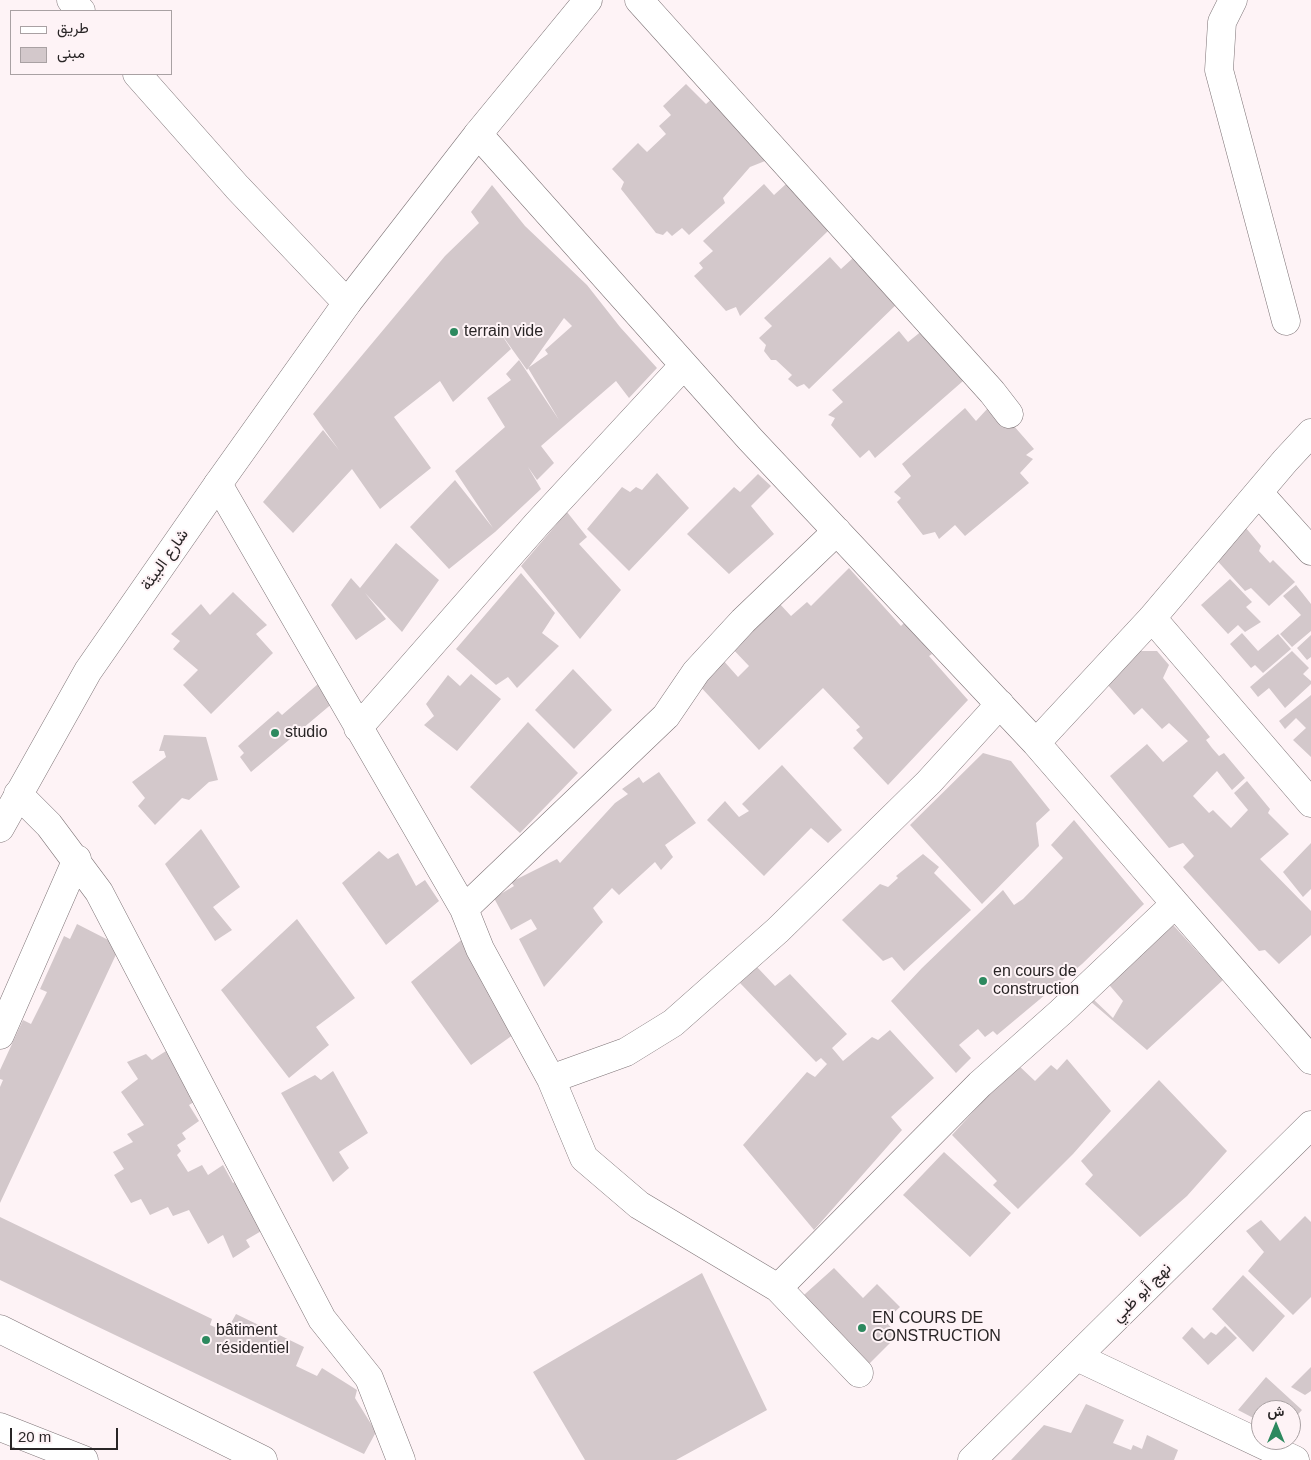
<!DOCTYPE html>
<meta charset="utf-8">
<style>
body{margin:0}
#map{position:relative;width:1311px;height:1460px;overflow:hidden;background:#fef3f6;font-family:Helvetica,Vazirmatn,sans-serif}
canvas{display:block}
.legend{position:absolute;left:10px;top:10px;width:162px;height:65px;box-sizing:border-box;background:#fef3f6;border:1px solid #a9a1a3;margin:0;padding:6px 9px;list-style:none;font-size:15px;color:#292526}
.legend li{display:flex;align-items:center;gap:10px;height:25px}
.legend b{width:25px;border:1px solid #a9a1a3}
.north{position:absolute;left:1251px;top:1400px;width:50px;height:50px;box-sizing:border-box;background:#fef3f6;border:1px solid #a9a1a3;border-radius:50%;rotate:0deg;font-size:14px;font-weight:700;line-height:20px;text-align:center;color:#292526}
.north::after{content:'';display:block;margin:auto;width:18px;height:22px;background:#2d895f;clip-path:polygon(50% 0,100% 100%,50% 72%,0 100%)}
.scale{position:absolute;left:10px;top:1428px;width:108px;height:22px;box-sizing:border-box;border:2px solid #292526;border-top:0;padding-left:6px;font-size:15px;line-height:18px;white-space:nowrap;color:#292526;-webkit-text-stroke:4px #fef3f6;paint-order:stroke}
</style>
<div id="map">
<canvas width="1311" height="1460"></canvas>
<ul class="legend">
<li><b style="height:6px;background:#fff"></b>طريق</li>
<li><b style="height:14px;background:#d3c8cb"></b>مبنى</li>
</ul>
<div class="north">ش</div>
<div class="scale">20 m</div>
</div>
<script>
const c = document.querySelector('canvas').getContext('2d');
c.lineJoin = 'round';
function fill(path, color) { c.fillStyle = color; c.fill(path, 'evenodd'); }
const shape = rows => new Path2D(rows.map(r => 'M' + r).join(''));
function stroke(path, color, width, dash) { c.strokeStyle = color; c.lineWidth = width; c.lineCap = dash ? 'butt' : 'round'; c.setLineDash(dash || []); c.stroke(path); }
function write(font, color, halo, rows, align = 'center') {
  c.font = font + ' Helvetica,Vazirmatn,sans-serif'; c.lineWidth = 4; c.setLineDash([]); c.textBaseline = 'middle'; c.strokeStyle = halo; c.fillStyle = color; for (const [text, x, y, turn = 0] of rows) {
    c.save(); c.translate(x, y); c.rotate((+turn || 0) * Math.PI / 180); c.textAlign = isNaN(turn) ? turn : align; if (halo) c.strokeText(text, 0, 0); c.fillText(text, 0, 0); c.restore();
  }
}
const building = shape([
 [686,84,706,104,716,95,768,148,760,156,765,161,750,167,723,198,725,203,689,235,682,228,672,236,667,231,663,235,656,233,621,189,624,182,612,169,638,143,647,152,666,134,659,126,671,115,663,106],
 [764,184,774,195,786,184,828,231,740,316,736,307,726,311,694,276,703,268,699,263,713,251,703,241],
 [492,185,525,226,587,285,620,327,657,368,629,398,616,381,541,446,554,463,537,480,528,467,541,489,495,532,449,569,410,527,455,480,493,528,455,471,505,427,487,398,511,380,506,374,519,360,559,420,528,368,548,354,545,350,572,326,564,318,527,370,497,328,511,349,453,402,440,381,394,417,431,468,380,509,352,469,293,533,263,502,323,430,339,450,313,414,445,256,479,223,471,212],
 [830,257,841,269,853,258,900,301,809,389,804,384,797,387,788,379,792,375,776,360,771,360,764,351,766,345,759,338,772,326,764,318],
 [923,330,971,374,875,458,869,450,860,458,831,425,835,418,828,415,843,402,832,390,899,331,908,342],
 [965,408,976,421,988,408,1000,410,1034,449,1026,455,1033,459,1020,473,1029,483,965,536,955,525,939,539,935,532,923,535,897,502,901,498,894,492,911,476,902,464],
 [657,473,689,508,629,571,587,529,622,487,630,492,636,487,642,490],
 [758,474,771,486,751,506,774,534,729,574,687,534,734,487,740,492],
 [567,512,587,537,579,544,621,590,580,639,521,566],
 [1234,527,1246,528,1261,546,1259,551,1270,563,1273,560,1295,582,1269,606,1251,588,1245,591,1212,555],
 [396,543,439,580,402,632,365,593,386,619,356,640,331,605,351,578,360,588],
 [849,568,901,626,905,622,932,654,929,656,968,700,888,785,853,748,863,738,856,730,860,727,823,688,759,750,697,683,722,659,738,677,749,666,728,644,778,602,791,616,807,602,811,606],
 [521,573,555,613,542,633,559,646,517,688,508,677,496,685,456,649],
 [1230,579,1252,602,1246,607,1261,622,1245,632,1238,625,1228,634,1201,605],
 [1296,585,1311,604,1311,631,1292,647,1280,634,1301,615,1283,596],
 [233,592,267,625,256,634,273,653,211,714,183,685,198,670,173,649,180,641,171,634,201,604,210,615],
 [1242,633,1258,651,1278,634,1291,649,1263,673,1255,665,1251,668,1230,644],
 [1311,635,1311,657,1307,660,1297,648],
 [1134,651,1157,651,1169,665,1163,678,1210,737,1206,740,1212,748,1219,756,1224,753,1245,778,1232,790,1217,771,1193,796,1209,813,1213,810,1231,828,1248,810,1234,793,1247,781,1270,809,1268,813,1289,834,1260,859,1311,911,1311,935,1279,964,1265,950,1259,951,1183,867,1194,856,1183,843,1169,848,1110,776,1147,744,1163,762,1188,741,1169,723,1162,729,1142,708,1134,715,1107,684],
 [1292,651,1309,668,1303,674,1311,681,1311,684,1285,708,1269,688,1258,697,1250,687],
 [573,669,612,710,574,749,535,710],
 [471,674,501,699,457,751,424,725,434,716,426,704,448,675,460,686],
 [318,684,334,702,251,772,240,757,244,753,238,746,278,711,282,715],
 [1311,695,1311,757,1293,740,1306,728,1296,718,1285,729,1279,721],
 [528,722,578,773,520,833,470,787],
 [164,735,206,737,218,780,209,782,189,800,182,798,155,825,138,806,145,798,132,782,166,757,164,751,159,751],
 [983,753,1011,761,1050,810,1036,823,1039,846,982,904,910,825],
 [782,765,842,830,828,843,811,828,764,876,707,820,725,801,739,817,749,811,742,804],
 [659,772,696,823,665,845,673,857,661,870,655,862,619,895,612,888,593,908,603,922,544,987,519,939,537,929,531,919,511,930,494,898,514,886,511,882,557,859,560,863,615,803,628,794,622,789,639,777,643,783],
 [1074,820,1144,904,1082,964,997,1035,993,1031,985,1037,978,1029,959,1045,971,1058,956,1073,891,1001,922,968,1003,890,1014,905,1023,899,1063,858,1051,845],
 [201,829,240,887,213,907,232,930,215,941,165,864],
 [1311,843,1311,889,1303,897,1283,872],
 [379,851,388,859,398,853,416,886,425,880,439,901,386,945,342,883],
 [923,854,939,867,934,873,971,910,904,971,892,957,883,961,842,920,880,884,888,887,898,878,896,876],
 [1165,916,1223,980,1147,1050,1090,1001,1093,999,1113,1018,1123,1001,1105,980],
 [297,919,355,998,316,1027,329,1045,289,1078,221,990],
 [77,924,120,946,0,1203,0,1087,3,1080,0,1079,0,1070,23,1020,31,1024,47,992,40,989,64,936,70,939],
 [466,936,517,1032,471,1065,411,982],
 [757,967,775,986,790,974,847,1034,832,1048,843,1061,872,1037,878,1040,890,1030,934,1078,891,1117,902,1130,814,1230,743,1145,807,1072,815,1077,827,1064,821,1058,816,1062,740,983],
 [166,1051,176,1069,181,1066,199,1099,189,1105,199,1121,182,1133,186,1139,177,1145,181,1151,177,1155,188,1172,202,1165,208,1175,223,1165,233,1183,243,1178,263,1230,246,1240,250,1247,233,1258,223,1235,208,1244,189,1210,173,1216,168,1207,150,1215,141,1199,131,1203,114,1175,124,1169,113,1152,133,1142,127,1134,144,1125,121,1092,138,1079,127,1062,146,1054,152,1060],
 [1067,1059,1111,1111,1073,1154,1018,1209,993,1185,997,1181,952,1135,1017,1064,1035,1081,1051,1065,1057,1070],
 [333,1071,368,1133,339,1152,349,1168,333,1182,281,1093,315,1075,321,1080],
 [1159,1080,1227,1151,1187,1196,1140,1237,1085,1184,1093,1175,1081,1161],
 [944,1152,1011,1213,970,1257,903,1195],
 [1305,1216,1311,1222,1311,1297,1293,1315,1248,1271,1264,1252,1246,1231,1261,1220,1280,1241],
 [0,1217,212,1319,210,1325,226,1332,236,1314,304,1347,296,1366,317,1376,322,1368,357,1390,355,1398,376,1432,364,1454,0,1280],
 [834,1268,863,1298,877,1284,900,1307,885,1321,898,1335,863,1370,795,1303],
 [702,1273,767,1410,676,1460,585,1460,533,1372],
 [1243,1275,1285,1316,1253,1352,1212,1309],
 [1225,1326,1237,1338,1208,1365,1182,1338,1192,1327,1204,1339,1211,1332,1216,1335],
 [1311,1367,1311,1391,1305,1395,1291,1387],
 [1266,1377,1302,1410,1291,1422,1291,1410,1261,1410,1261,1422,1238,1410],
 [1086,1404,1124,1420,1113,1443,1131,1450,1133,1445,1142,1449,1147,1435,1178,1450,1174,1460,1011,1460,1044,1425,1071,1433]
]);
const minor = shape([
 [71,0,81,11],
 [639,0,992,392,1009,414],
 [1233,0,1222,22,1219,70,1286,321],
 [137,74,237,187,347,303],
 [478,134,750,439,1036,743,1311,1060],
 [218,484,464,909,480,949,551,1079,584,1158,639,1205,778,1288,859,1373],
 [1259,493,1311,551],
 [1152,618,1311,803],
 [358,728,537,524,684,365],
 [1036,743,1152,618,1285,461,1311,433],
 [18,794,49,825,99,892,322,1319,369,1378,401,1460],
 [464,909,666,716,696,672,743,621,837,531],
 [0,1035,77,859],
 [551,1079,626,1052,673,1023,778,930,929,782,1000,704],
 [778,1288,980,1084,1061,1012,1175,904],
 [0,1329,263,1460],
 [1077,1357,1295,1460],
 [0,1427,84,1460],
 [972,1460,1311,1125]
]);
const major = shape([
 [0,828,88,671,218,484,347,303,478,134,588,0]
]);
const markers = [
 [454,332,5,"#2d895f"],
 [275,733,5,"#2d895f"],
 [983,981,5,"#2d895f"],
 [862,1328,5,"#2d895f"],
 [206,1340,5,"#2d895f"]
];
const poiNames = [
 ["terrain vide",464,332],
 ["studio",285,733],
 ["en cours de",993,972],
 ["construction",993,990],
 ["EN COURS DE",872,1319],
 ["CONSTRUCTION",872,1337],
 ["bâtiment",216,1331],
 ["résidentiel",216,1349]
];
const streetNames = [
 ["شارع البيئة",165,560,-55],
 ["نهج أبو ظبي",1142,1293,-45]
];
fill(building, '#d3c8cb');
stroke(minor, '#7e7477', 29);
stroke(major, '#7e7477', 29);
stroke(minor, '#fff', 28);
stroke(major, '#fff', 28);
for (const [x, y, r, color] of markers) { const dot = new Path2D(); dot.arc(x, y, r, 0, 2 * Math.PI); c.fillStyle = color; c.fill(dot); stroke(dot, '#fef3f6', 2); }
write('16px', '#292526', '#fef3f6', poiNames, 'left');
write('16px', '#292526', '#fef3f6', streetNames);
</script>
